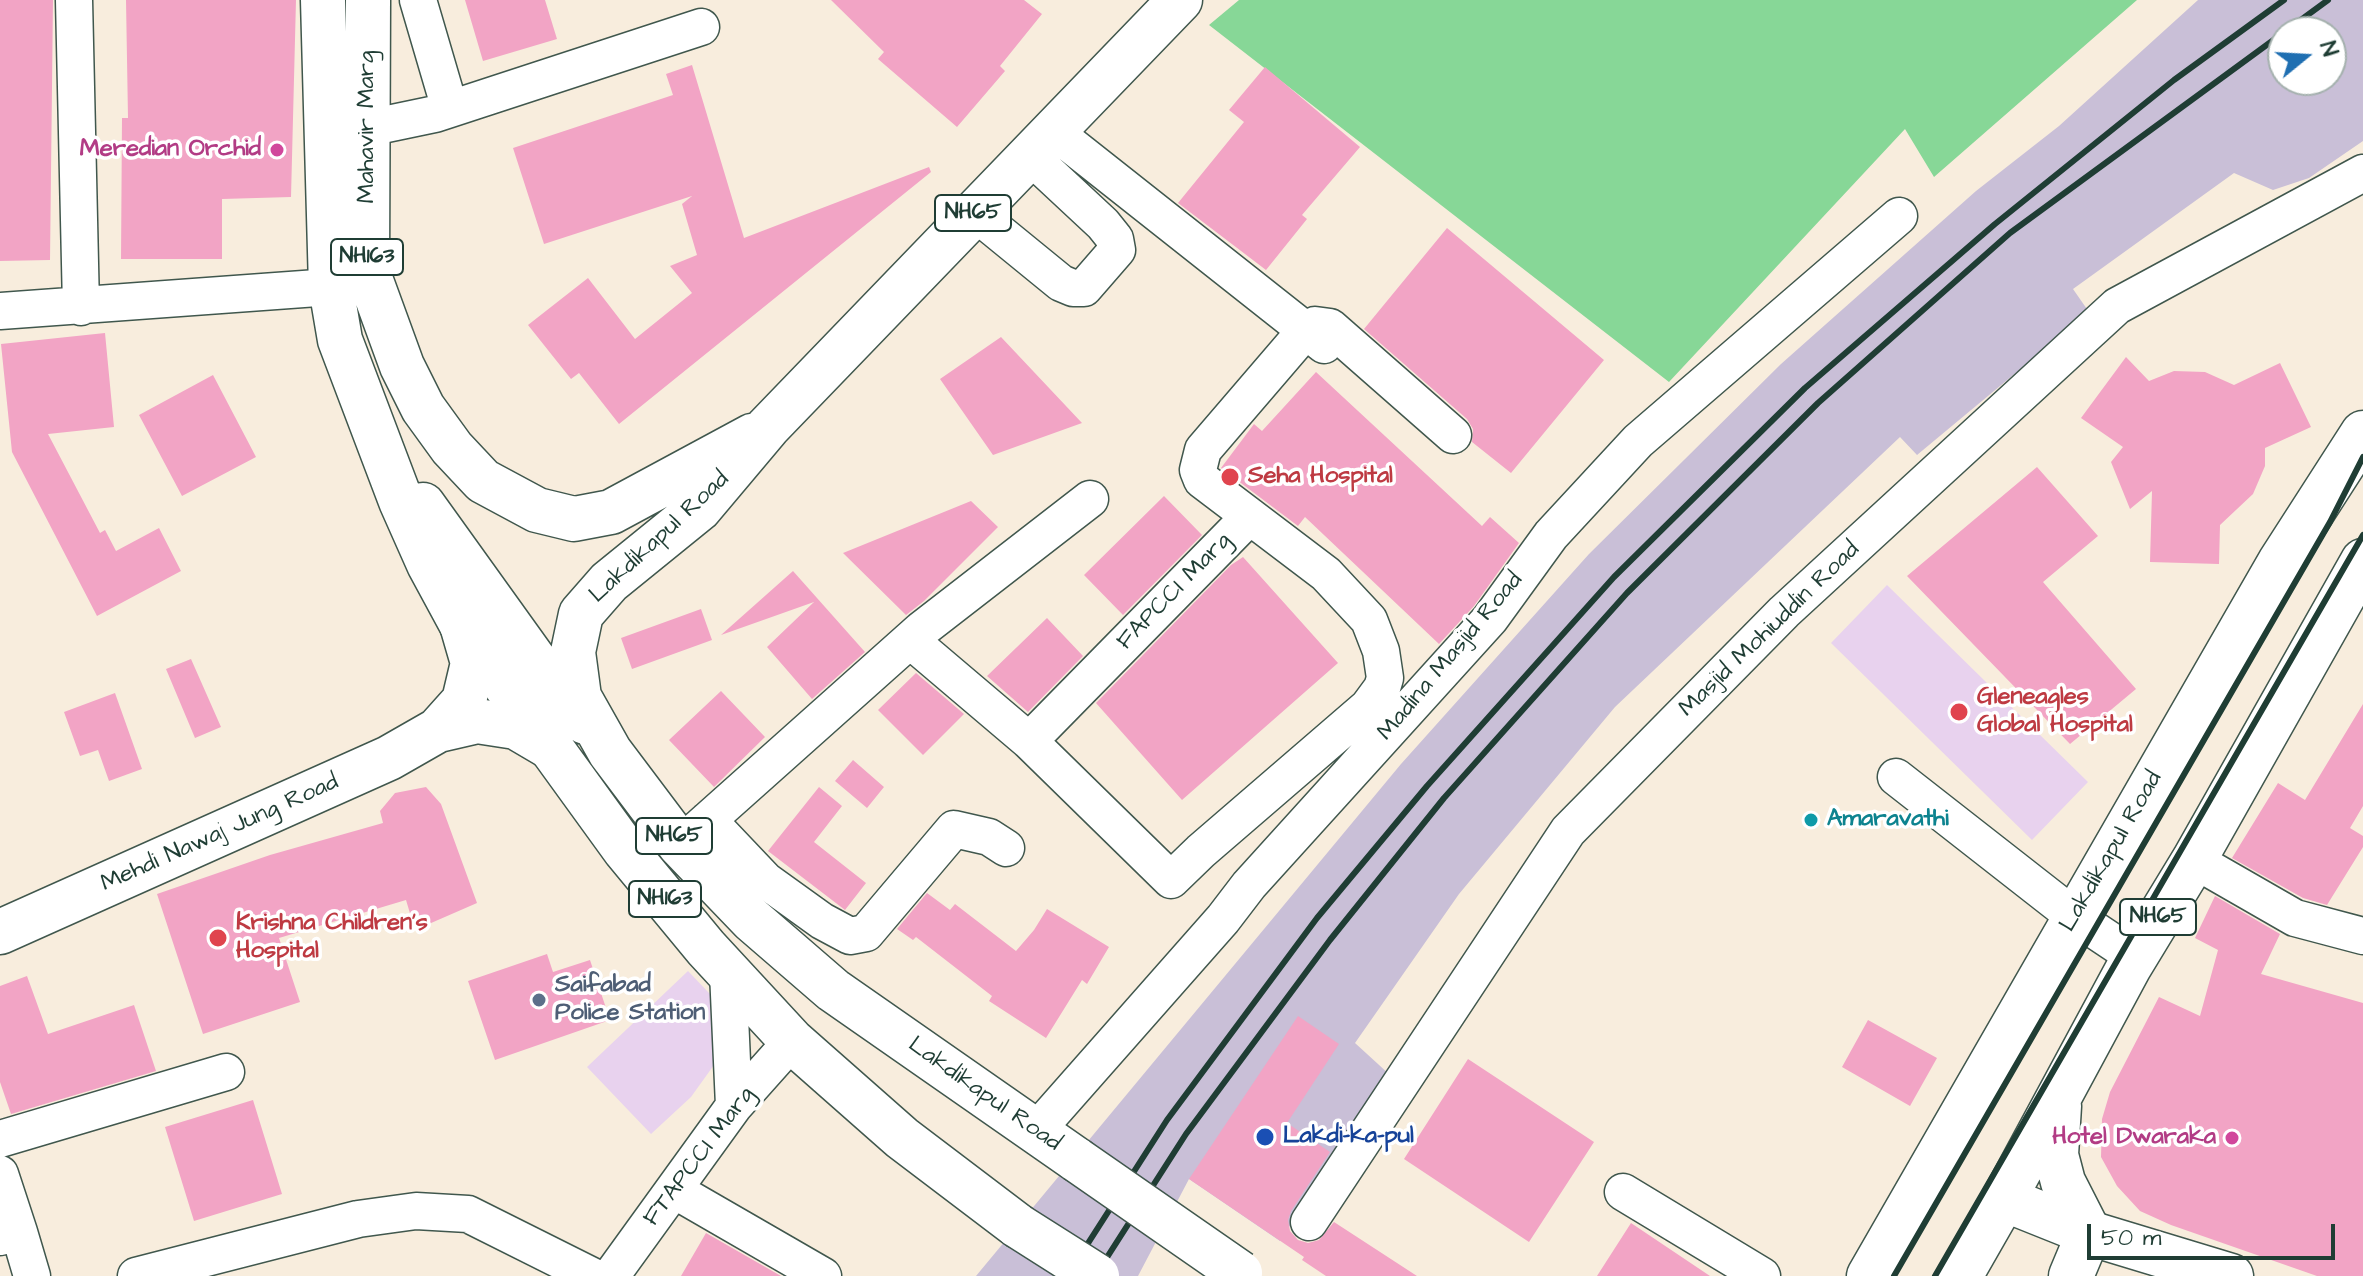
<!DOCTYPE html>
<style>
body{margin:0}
#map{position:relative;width:2363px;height:1276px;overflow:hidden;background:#f8eddd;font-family:"Architects Daughter",sans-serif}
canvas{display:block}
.north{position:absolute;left:2267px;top:16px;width:80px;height:80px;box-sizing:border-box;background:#fff;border:2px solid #a5b1ae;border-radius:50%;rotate:72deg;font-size:22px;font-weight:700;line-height:32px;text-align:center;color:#1f3d34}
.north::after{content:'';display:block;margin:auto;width:28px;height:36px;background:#1f6fb2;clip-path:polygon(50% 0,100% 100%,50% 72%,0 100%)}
.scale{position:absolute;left:2087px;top:1224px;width:248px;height:36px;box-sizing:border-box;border:4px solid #1f3d34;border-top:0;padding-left:10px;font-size:24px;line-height:28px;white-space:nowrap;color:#1f3d34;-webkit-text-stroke:6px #fff;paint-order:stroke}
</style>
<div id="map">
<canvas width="2363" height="1276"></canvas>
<div class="north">N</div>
<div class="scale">50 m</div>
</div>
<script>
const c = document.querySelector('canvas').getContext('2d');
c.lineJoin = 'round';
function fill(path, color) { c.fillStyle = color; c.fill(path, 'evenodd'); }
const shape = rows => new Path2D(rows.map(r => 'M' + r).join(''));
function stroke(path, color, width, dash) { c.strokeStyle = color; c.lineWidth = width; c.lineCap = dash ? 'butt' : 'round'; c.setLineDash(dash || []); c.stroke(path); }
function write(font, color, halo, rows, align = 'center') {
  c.font = font + ' "Architects Daughter",sans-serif'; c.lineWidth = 7; c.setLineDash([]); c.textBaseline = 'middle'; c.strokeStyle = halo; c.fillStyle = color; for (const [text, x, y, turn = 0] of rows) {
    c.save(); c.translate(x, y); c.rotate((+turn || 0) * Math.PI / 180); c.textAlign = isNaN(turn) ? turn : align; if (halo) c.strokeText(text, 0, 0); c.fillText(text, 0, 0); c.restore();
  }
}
const built = shape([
 [1887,585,2088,782,2032,840,1831,643],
 [688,971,729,1014,719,1058,691,1097,651,1134,587,1067]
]);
const industrial = shape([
 [2198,0,2363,0,2363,141,2309,178,2273,190,2234,173,2073,289,2089,312,1917,455,1900,437,1615,707,1459,894,1355,1043,1390,1075,1280,1241,1189,1179,1138,1276,976,1276,1401,764,1589,554,1781,364,1976,191,2059,126],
 [2283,32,2331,32,2331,80,2283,80]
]);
const green = shape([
 [1239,0,2137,0,1934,177,1905,129,1669,382,1209,25]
]);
const building = shape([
 [0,0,53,0,50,260,0,261],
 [126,0,296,0,291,197,222,199,222,259,121,259,122,118,128,118],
 [465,0,545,0,557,39,483,61],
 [831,0,1024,0,1042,14,1000,66,1005,71,957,127,878,59,884,52],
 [692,65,744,238,929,167,931,172,619,424,579,373,571,379,528,325,588,278,635,339,692,293,670,266,697,255,682,204,692,196,544,244,513,148,673,95,666,74],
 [1265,67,1360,147,1302,215,1307,219,1266,270,1178,203,1244,122,1229,110],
 [1447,228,1604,360,1511,473,1472,442,1473,429,1467,419,1364,329],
 [105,333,114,427,48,434,100,533,105,530,116,551,159,528,181,571,97,616,12,452,1,344],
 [1001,337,1082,423,993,455,940,379],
 [2126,357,2149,381,2174,371,2205,372,2234,385,2280,363,2311,427,2265,448,2265,466,2253,494,2220,525,2219,564,2150,562,2152,491,2130,509,2111,462,2123,447,2081,418],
 [1316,372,1482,526,1490,517,1519,543,1474,606,1439,644,1305,517,1298,526,1221,468,1254,424,1262,431],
 [213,375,256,457,182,496,139,415],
 [2037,467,2098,536,2043,582,2136,689,2070,744,1907,576],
 [1164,496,1202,535,1123,615,1084,575],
 [971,501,998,527,924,601,906,615,843,553],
 [1243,557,1338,663,1182,800,1096,703,1231,565],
 [793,571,865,652,812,699,767,647,814,602,721,635],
 [701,609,712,640,632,669,621,638],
 [1047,618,1083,656,1028,712,987,676],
 [191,659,221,727,195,738,166,669],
 [916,673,964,714,923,755,878,710],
 [721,691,765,737,714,787,669,740],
 [115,693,142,769,109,781,98,750,80,756,64,712],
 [2363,704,2363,806,2350,828,2363,836,2363,847,2327,905,2303,898,2232,858,2278,783,2305,800],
 [853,760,884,787,867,808,835,781],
 [426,787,441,804,477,903,415,930,406,900,279,938,300,1002,203,1034,157,894,270,855,383,823,380,811,395,793],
 [819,787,842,806,814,842,866,883,845,910,768,851],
 [927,893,950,910,955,904,1016,951,1034,930,1047,909,1109,947,1087,984,1082,980,1046,1038,989,1001,992,996,916,937,913,940,897,929],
 [2215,896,2280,934,2261,974,2363,1003,2363,1276,2317,1276,2171,1225,2140,1211,2117,1186,2101,1157,2102,1119,2110,1092,2159,997,2200,1016,2218,950,2195,938],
 [547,954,553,972,590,960,610,1020,495,1060,468,981],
 [27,976,48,1034,134,1005,156,1071,11,1114,0,1082,0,986],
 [1298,1016,1339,1044,1287,1123,1330,1152,1291,1211,1288,1220,1290,1231,1298,1240,1308,1243,1319,1240,1334,1222,1417,1276,1326,1276,1302,1260,1304,1257,1189,1179],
 [1868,1020,1937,1058,1910,1106,1842,1067],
 [1468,1059,1594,1142,1529,1242,1404,1159],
 [253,1100,282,1194,194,1221,165,1127],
 [1631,1223,1710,1276,1597,1276],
 [706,1233,781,1276,681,1276]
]);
const minor = shape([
 [74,0,81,307],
 [418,0,450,109],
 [368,128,435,114,701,27],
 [1052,130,1324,345],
 [974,212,1061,283,1073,288,1084,288,1117,250,1115,239,1103,224,1029,155],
 [0,311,331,287],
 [910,640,1029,741,1171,880,1201,851,1368,707,1382,688,1385,678,1381,651,1369,620,1326,574,1202,480,1198,470,1203,450,1306,330,1315,325,1330,327,1453,435],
 [1029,741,1249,517],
 [1896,777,2075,917,2135,957],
 [708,820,765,880,822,921,850,936,866,933,954,829,989,837,1006,848],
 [680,845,921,630,1090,499],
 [2194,860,2295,918,2363,936],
 [728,972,734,1106],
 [1036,1131,1223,919,1249,885,1490,619,1551,535,1638,441,1899,216],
 [0,1139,226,1072],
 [0,1174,19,1232,0,1237],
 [674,1190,823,1276],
 [1623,1192,1762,1276],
 [1309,1222,1568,831,1784,612,2117,306,2363,173],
 [19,1232,32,1276],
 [136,1276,358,1219,416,1211,468,1214,592,1276],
 [611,1276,734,1106,792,1041]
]);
const major = shape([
 [438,730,464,701,473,663,462,625],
 [0,932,389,758,438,730,477,721,516,727,550,747],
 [2004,1199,2089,1233,2231,1276],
 [2071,1276,2089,1233]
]);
const highway = shape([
 [323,0,331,287,340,340,401,501,429,564,462,625,625,850,706,948,792,1041,902,1138,1018,1226],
 [368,0,367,270,402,366,423,408,452,448,483,481,537,510,574,519,611,512,752,436],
 [423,505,545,675,585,722],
 [2059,1106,2056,1155,2063,1182,2089,1233],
 [1077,1160,833,990,752,920,680,845,610,752,579,697,573,652,581,614,609,582,699,509,768,427,1180,0],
 [1869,1276,2280,562,2363,433],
 [1960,1276,2004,1199,2129,967,2194,860,2363,561]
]);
const rail = shape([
 [1067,1276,1167,1120,1317,918,1427,786,1614,577,1805,388,1995,224,2174,80,2284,0],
 [1095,1276,1186,1134,1330,940,1444,798,1627,593,1818,403,2010,233,2328,0],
 [1894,1276,2330,522,2363,457],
 [1935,1276,2363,535]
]);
const highwayBridge = shape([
 [1077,1160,1240,1273],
 [1018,1226,1097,1276]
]);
const markers = [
 [277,150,8,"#d1479c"],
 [1230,477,10,"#e0444e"],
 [1959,712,10,"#e0444e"],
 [1811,820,8,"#0f9aa8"],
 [218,938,10,"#e0444e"],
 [539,1000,8,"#5c6f8a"],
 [1265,1137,10,"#1a4fb4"],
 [2232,1138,8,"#d1479c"]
];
const shields = [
 [973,213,76],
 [367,257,72],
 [674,836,76],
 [665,899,72],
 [2158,917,76]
];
const shieldNames = [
 ["NH65",973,213],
 ["NH163",367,257],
 ["NH65",674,836],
 ["NH163",665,899],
 ["NH65",2158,917]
];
const streetNames = [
 ["Mahavir Marg",368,127,-90],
 ["Lakdikapul Road",660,538,-43],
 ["FAPCCI Marg",1175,592,-46],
 ["Masjid Mohiuddin Road",1770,630,-44],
 ["Madina Masjid Road",1451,657,-50],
 ["Mehdi Nawaj Jung Road",220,834,-24],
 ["Lakdikapul Road",2112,852,-60],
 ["Lakdikapul Road",984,1095,35],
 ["FTAPCCI Marg",700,1157,-53]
];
const hotelNames = [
 ["Meredian Orchid",261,150],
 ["Hotel Dwaraka",2216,1138]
];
const healthNames = [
 ["Seha Hospital",1248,477],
 ["Gleneagles",1977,698],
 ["Global Hospital",1977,726],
 ["Krishna Children's",236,924],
 ["Hospital",236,952]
];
const cultureNames = [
 ["Amaravathi",1827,820]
];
const serviceNames = [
 ["Saifabad",555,986],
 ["Police Station",555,1014]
];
const transitNames = [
 ["Lakdi-ka-pul",1283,1137]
];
fill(built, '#e8d2ee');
fill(industrial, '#c9bfd7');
fill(green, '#87d797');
fill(building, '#f2a4c5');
stroke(minor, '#40574d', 39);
stroke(major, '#40574d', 47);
stroke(highway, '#40574d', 47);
stroke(minor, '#fff', 36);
stroke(major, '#fff', 44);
stroke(highway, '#fff', 44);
stroke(rail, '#1f3d34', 6);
stroke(highwayBridge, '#40574d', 47, []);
stroke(highwayBridge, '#fff', 44);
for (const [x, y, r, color] of markers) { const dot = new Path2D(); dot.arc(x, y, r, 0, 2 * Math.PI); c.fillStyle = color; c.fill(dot); stroke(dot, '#fff', 3); }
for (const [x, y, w] of shields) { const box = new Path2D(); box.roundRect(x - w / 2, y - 18, w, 36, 6); c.fillStyle = '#fff'; c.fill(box); stroke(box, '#1f3d34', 2); }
write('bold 22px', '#1f3d34', null, shieldNames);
write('24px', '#1f3d34', '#fff', streetNames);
write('bold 24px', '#b23c85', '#fff', hotelNames, 'right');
write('bold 24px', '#be3a42', '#fff', healthNames, 'left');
write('bold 24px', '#0d838f', '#fff', cultureNames, 'left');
write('bold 24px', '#4e5e75', '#fff', serviceNames, 'left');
write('bold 24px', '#164399', '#fff', transitNames, 'left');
</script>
